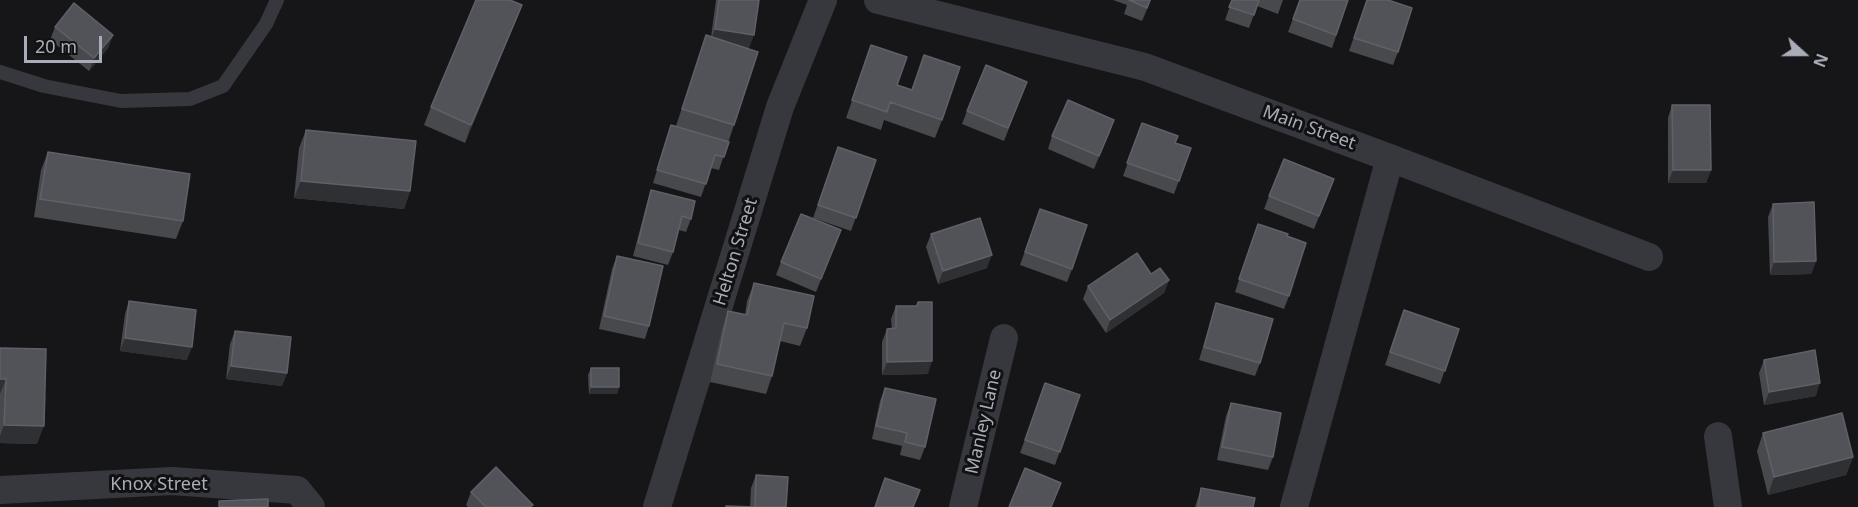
<!DOCTYPE html>
<style>
body{margin:0}
#map{position:relative;width:1858px;height:507px;overflow:hidden;background:#161618;font-family:"Noto Sans",sans-serif}
canvas{display:block}
.north{position:absolute;left:1774px;top:24px;width:60px;height:60px;-webkit-text-stroke:4px #111113;paint-order:stroke;rotate:111deg;font-size:16px;font-weight:700;line-height:24px;text-align:center;color:#a8adb8}
.north::after{content:'';display:block;margin:auto;width:21px;height:27px;background:#a8adb8;clip-path:polygon(50% 0,100% 100%,50% 72%,0 100%)}
.scale{position:absolute;left:24px;top:36px;width:78px;height:27px;box-sizing:border-box;border:3px solid #a8adb8;border-top:0;padding-left:8px;font-size:18px;line-height:21px;white-space:nowrap;color:#a8adb8;-webkit-text-stroke:4px #111113;paint-order:stroke}
</style>
<div id="map">
<canvas width="1858" height="507"></canvas>
<div class="north">N</div>
<div class="scale">20 m</div>
</div>
<script>
const c = document.querySelector('canvas').getContext('2d');
c.lineJoin = 'round';
const shape = rows => new Path2D(rows.map(r => 'M' + r).join(''));
function stroke(path, color, width, dash) { c.strokeStyle = color; c.lineWidth = width; c.lineCap = dash ? 'butt' : 'round'; c.setLineDash(dash || []); c.stroke(path); }
function fill(path, color) { c.fillStyle = color; c.fill(path, 'evenodd'); }
function write(font, color, halo, rows, align = 'center') {
  c.font = font + ' "Noto Sans",sans-serif'; c.lineWidth = 6; c.setLineDash([]); c.textBaseline = 'middle'; c.strokeStyle = halo; c.fillStyle = color; for (const [text, x, y, turn = 0] of rows) {
    c.save(); c.translate(x, y); c.rotate((+turn || 0) * Math.PI / 180); c.textAlign = isNaN(turn) ? turn : align; if (halo) c.strokeText(text, 0, 0); c.fillText(text, 0, 0); c.restore();
  }
}
const lane = shape([
 [0,72,44,86,121,101,190,99,223,86,266,24,277,0]
]);
const street = shape([
 [878,0,1145,67,1390,158,1649,257],
 [1718,436,1728,507],
 [0,490,172,481,297,490,311,507],
 [657,507,780,107,823,0],
 [963,507,1004,338],
 [1294,507,1390,158]
]);
const wall = shape([
 [716,0,759,0,749,48,742,47,734,125,719,170,711,168,701,197,653,183,671,125,676,126,706,35,711,37],
 [1113,0,1151,0,1142,21,1124,14,1127,5],
 [1232,0,1283,0,1278,14,1257,6,1249,28,1225,20],
 [1300,0,1348,0,1332,48,1288,32],
 [1367,0,1398,52,1393,65,1349,51],
 [522,5,515,23,465,143,424,125,431,107],
 [55,27,113,35,108,48,89,71,50,40],
 [871,45,897,85,942,120,935,138,884,120,881,130,846,118],
 [1027,82,1004,141,962,124,967,111],
 [1672,105,1711,170,1706,183,1668,183,1668,118],
 [1114,120,1094,169,1048,149,1052,136],
 [1142,123,1175,143,1191,148,1174,194,1123,176],
 [306,130,410,191,404,209,294,198,299,148],
 [838,147,876,160,851,231,813,218],
 [48,152,183,221,176,239,34,217,41,170],
 [651,190,691,219,686,232,679,230,673,252,668,265,633,256,647,203],
 [1329,192,1314,229,1264,209,1269,196],
 [1773,204,1816,261,1811,274,1770,275,1768,217],
 [1040,209,1072,269,1067,282,1020,265],
 [841,230,816,292,776,275,781,262],
 [931,234,987,268,938,284,926,247],
 [1287,236,1289,296,1284,309,1235,292,1253,237],
 [617,256,649,326,645,339,599,329,612,269],
 [1151,274,1169,280,1164,293,1106,333,1083,299,1088,286],
 [754,283,807,328,800,346,780,341,772,376,766,394,710,382,722,329,728,311,745,315,747,301],
 [129,301,187,360,120,351,125,314],
 [918,302,928,374,882,375,882,342,887,329,892,329,891,319,896,306,916,306],
 [1216,303,1260,363,1255,376,1199,360],
 [1404,310,1459,329,1440,384,1385,365],
 [235,331,287,373,282,386,226,379,230,344],
 [0,348,37,444,0,443],
 [1764,360,1816,396,1764,405,1759,373],
 [591,368,619,387,617,394,589,394,588,375],
 [1045,383,1080,395,1055,465,1020,453],
 [885,388,925,447,920,460,900,455,902,446,872,439,880,401],
 [1231,403,1273,457,1268,470,1217,460,1226,416],
 [1763,433,1853,457,1846,475,1768,495,1757,451],
 [756,475,786,507,725,507,750,507,751,488],
 [1201,488,1253,507,1195,507],
 [471,492,532,507,468,507,466,505]
]);
const shadedWall = shape([
 [522,5,515,23,465,143,471,125],
 [715,29,754,35,749,48,710,42],
 [113,35,108,48,89,71,94,58],
 [1114,120,1110,133,1094,169,1099,156],
 [1673,170,1711,170,1706,183,1668,183],
 [301,181,410,191,404,209,294,198],
 [992,255,987,268,938,284,943,271],
 [1816,261,1811,274,1770,275,1774,262],
 [1169,280,1164,293,1106,333,1110,320],
 [125,338,192,347,187,360,120,351],
 [932,361,928,374,882,375,887,362],
 [231,366,287,373,282,386,226,379],
 [0,379,6,379,0,394],
 [1820,383,1816,396,1764,405,1769,392],
 [591,387,619,387,617,394,589,394],
 [4,425,44,426,37,444,0,443,0,436],
 [1853,457,1846,475,1768,495,1774,477]
]);
const building = shape([
 [476,0,510,0,522,5,471,125,431,107,476,0],
 [719,0,759,0,754,35,715,29,719,0],
 [1129,0,1150,0,1147,8,1129,0],
 [1232,0,1259,0,1254,15,1229,7,1232,0],
 [1300,0,1348,0,1336,35,1293,19,1300,0],
 [1367,0,1388,0,1412,8,1398,52,1354,38,1367,0],
 [74,3,113,35,94,58,55,27,74,3],
 [706,35,758,52,734,125,682,109,706,35],
 [871,45,907,57,897,85,912,90,924,55,960,67,942,120,890,102,887,112,852,100,871,45],
 [986,65,1027,82,1008,128,967,111,986,65],
 [1068,100,1114,120,1099,156,1052,136,1068,100],
 [1672,105,1710,105,1711,170,1673,170,1672,105],
 [1142,123,1178,136,1175,143,1191,148,1179,181,1127,163,1142,123],
 [671,125,729,142,724,157,715,155,706,184,657,170,671,125],
 [306,130,416,141,410,191,301,181,306,130],
 [838,147,876,160,856,218,818,205,838,147],
 [48,152,190,174,183,221,40,199,48,152],
 [1284,159,1334,179,1319,216,1269,196,1284,159],
 [651,190,695,201,691,219,682,216,673,252,638,243,651,190],
 [1814,202,1816,261,1774,262,1773,204,1814,202],
 [1040,209,1087,225,1072,269,1025,252,1040,209],
 [801,214,841,230,821,279,781,262,801,214],
 [980,218,992,255,943,271,931,234,980,218],
 [1258,224,1288,234,1287,236,1306,243,1289,296,1239,279,1258,224],
 [1137,253,1151,274,1160,268,1169,280,1110,320,1088,286,1137,253],
 [617,256,663,266,649,326,604,316,617,256],
 [754,283,814,296,807,328,784,323,772,376,717,364,728,311,747,315,754,283],
 [129,301,196,310,192,347,125,338,129,301],
 [918,302,932,302,932,361,887,362,887,329,896,328,896,306,917,306,918,302],
 [1216,303,1273,319,1260,363,1204,347,1216,303],
 [1404,310,1459,329,1445,371,1390,352,1404,310],
 [235,331,291,337,287,373,231,366,235,331],
 [0,348,46,349,44,426,4,425,6,379,0,379,0,348],
 [1815,350,1820,383,1769,392,1764,360,1815,350],
 [591,368,619,368,619,387,591,387,591,368],
 [1045,383,1080,395,1060,452,1025,440,1045,383],
 [885,388,936,399,925,447,905,442,907,433,876,426,885,388],
 [1231,403,1281,413,1273,457,1222,447,1231,403],
 [1842,413,1853,457,1774,477,1763,433,1842,413],
 [496,467,533,505,530,507,486,507,471,492,496,467],
 [1025,468,1061,483,1051,507,1009,507,1025,468],
 [756,475,788,477,786,507,726,507,726,506,755,507,756,475],
 [885,478,920,490,913,507,875,507,885,478],
 [1201,488,1255,498,1253,507,1198,507,1201,488],
 [268,499,268,507,219,507,219,501,268,499]
]);
const streetNames = [
 ["Main Street",1309,128,20],
 ["Helton Street",736,252,-73],
 ["Manley Lane",984,422,-77],
 ["Knox Street",159,485]
];
stroke(lane, '#37383d', 14);
stroke(street, '#37383d', 28);
fill(wall, '#47494d');
fill(shadedWall, '#2f3033');
fill(building, '#525359');
stroke(building, '#5f6168', 1.5);
write('18px', '#a8adb8', '#111113', streetNames);
</script>
